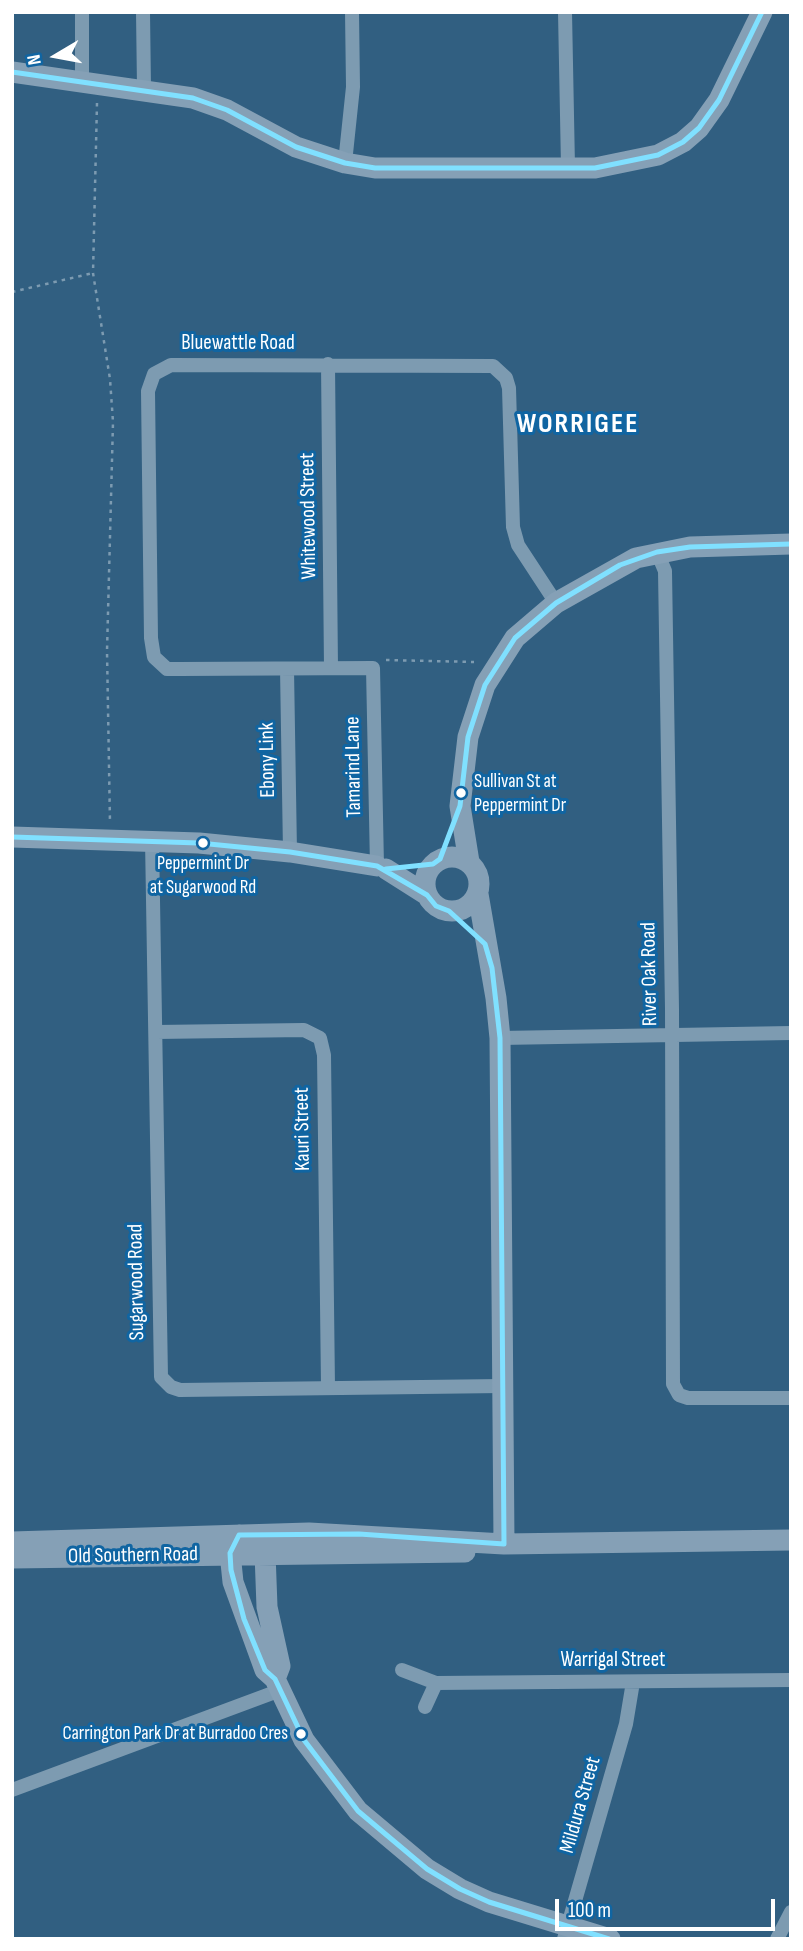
<!DOCTYPE html>
<style>
body{margin:0}
#map{position:relative;width:803px;height:1951px;overflow:hidden;background:#315f81;font-family:"Sofia Sans Condensed",sans-serif}
canvas{display:block}
.frame{position:absolute;inset:0;border:14px solid #fff;pointer-events:none}
.north{position:absolute;left:21px;top:21px;width:70px;height:70px;-webkit-text-stroke:5px #1065a2;paint-order:stroke;rotate:260deg;font-size:19px;font-weight:700;line-height:28px;text-align:center;color:#fff}
.north::after{content:'';display:block;margin:auto;width:24px;height:32px;background:#fff;clip-path:polygon(50% 0,100% 100%,50% 72%,0 100%)}
.scale{position:absolute;left:555px;top:1899px;width:220px;height:32px;box-sizing:border-box;border:4px solid #fff;border-top:0;padding-left:9px;font-size:21px;line-height:24px;white-space:nowrap;color:#fff;-webkit-text-stroke:5px #1065a2;paint-order:stroke}
</style>
<div id="map">
<canvas width="803" height="1951"></canvas>
<div class="frame"></div>
<div class="north">N</div>
<div class="scale">100 m</div>
</div>
<script>
const c = document.querySelector('canvas').getContext('2d');
c.lineJoin = 'round';
const shape = rows => new Path2D(rows.map(r => 'M' + r).join(''));
function stroke(path, color, width, dash) { c.strokeStyle = color; c.lineWidth = width; c.lineCap = dash ? 'butt' : 'round'; c.setLineDash(dash || []); c.stroke(path); }
function write(font, color, halo, rows, align = 'center') {
  c.font = font + ' "Sofia Sans Condensed",sans-serif'; c.lineWidth = 6; c.setLineDash([]); c.textBaseline = 'middle'; c.strokeStyle = halo; c.fillStyle = color; for (const [text, x, y, turn = 0] of rows) {
    c.save(); c.translate(x, y); c.rotate((+turn || 0) * Math.PI / 180); c.textAlign = isNaN(turn) ? turn : align; if (halo) c.strokeText(text, 0, 0); c.fillText(text, 0, 0); c.restore();
  }
}
const path = shape([
 [97,103,93,273,110,379,113,422,107,651,110,823],
 [12,292,93,273],
 [386,660,474,662]
]);
const street = shape([
 [82,12,82,80],
 [143,12,144,88],
 [565,12,568,167],
 [345,163,353,87,352,12],
 [328,364,331,668],
 [657,552,665,571,672,1009,673,1384,679,1395,688,1398,791,1398],
 [287,669,290,852],
 [152,840,161,1377,171,1387,180,1390,502,1386],
 [382,868,377,866,373,668,179,669,167,669,154,657,151,638,148,391,154,374,171,365,493,366,506,378,509,388,513,527,518,545,556,603],
 [156,1032,304,1030,320,1038,324,1055,328,1387],
 [500,1038,791,1033],
 [402,1670,436,1683,791,1680],
 [425,1707,436,1683],
 [12,1790,278,1691],
 [564,1939,626,1724,633,1682],
 [777,1939,791,1912]
]);
const secondary = shape([
 [12,72,193,98,227,110,296,147,345,163,375,168,595,168,658,155,683,142,699,128,719,100,762,12],
 [12,837,199,843,290,852,377,866],
 '425 884a27 27 0 1 1 54 0a27 27 0 1 1-54 0Z',
 [469,862,460,806,468,737,485,685,515,638,556,603,636,558,690,547,791,544],
 [386,869,427,895],
 [478,894,496,998,500,1038,504,1544],
 [239,1535,230,1553,233,1582,265,1670,275,1679,304,1740,358,1811,427,1869,460,1889,489,1902,610,1939],
 [12,1542,309,1533,504,1544,791,1540],
 [255,1546,265,1553,267,1607,280,1666,275,1679],
 [12,1558,465,1552]
]);
const bus1 = shape([
 [12,72,193,98,227,110,296,147,345,163,375,168,595,168,658,155,683,142,699,128,719,100,762,12],
 [12,837,199,843,290,852,377,866,427,895,436,906,449,911,485,944,492,968,500,1038,504,1544,359,1534,239,1535,230,1553,231,1570,244,1619,265,1670,275,1679,304,1740,358,1811,427,1869,460,1889,489,1902,609,1939],
 [386,869,433,864,440,859,460,806,468,737,485,685,515,638,556,603,620,565,657,552,690,547,791,544]
]);
const markers = [
 [461,793,6,"#fff"],
 [203,843,6,"#fff"],
 [301,1734,6,"#fff"]
];
const busNames = [
 ["Sullivan St at",474,782],
 ["Peppermint Dr",474,806],
 ["Peppermint Dr",203,864,"center"],
 ["at Sugarwood Rd",203,888,"center"],
 ["Carrington Park Dr at Burradoo Cres",288,1734,"right"]
];
const streetNames = [
 ["Bluewattle Road",238,344],
 ["Whitewood Street",309,516,-91],
 ["Ebony Link",268,760,-91],
 ["Tamarind Lane",354,767,-91],
 ["River Oak Road",650,974,-91],
 ["Kauri Street",303,1129,-91],
 ["Sugarwood Road",137,1282,-91],
 ["Old Southern Road",133,1556,-1],
 ["Warrigal Street",613,1661],
 ["Mildura Street",581,1805,-74]
];
const districtNames = [
 ["WORRIGEE",578,425]
];
stroke(path, '#7d9bb1', 2.5, [3.5, 5]);
stroke(street, '#7d9bb1', 14);
stroke(secondary, '#85a0b6', 21);
stroke(bus1, '#80e0ff', 5);
for (const [x, y, r, color] of markers) { const dot = new Path2D(); dot.arc(x, y, r, 0, 2 * Math.PI); c.fillStyle = color; c.fill(dot); stroke(dot, '#1065a2', 2.5); }
write('19px', '#fff', '#1065a2', busNames, 'left');
write('21px', '#fff', '#1065a2', streetNames);
c.letterSpacing = '2px';
write('bold 28px', '#fff', '#1065a2', districtNames);
c.letterSpacing = '0px';
</script>
